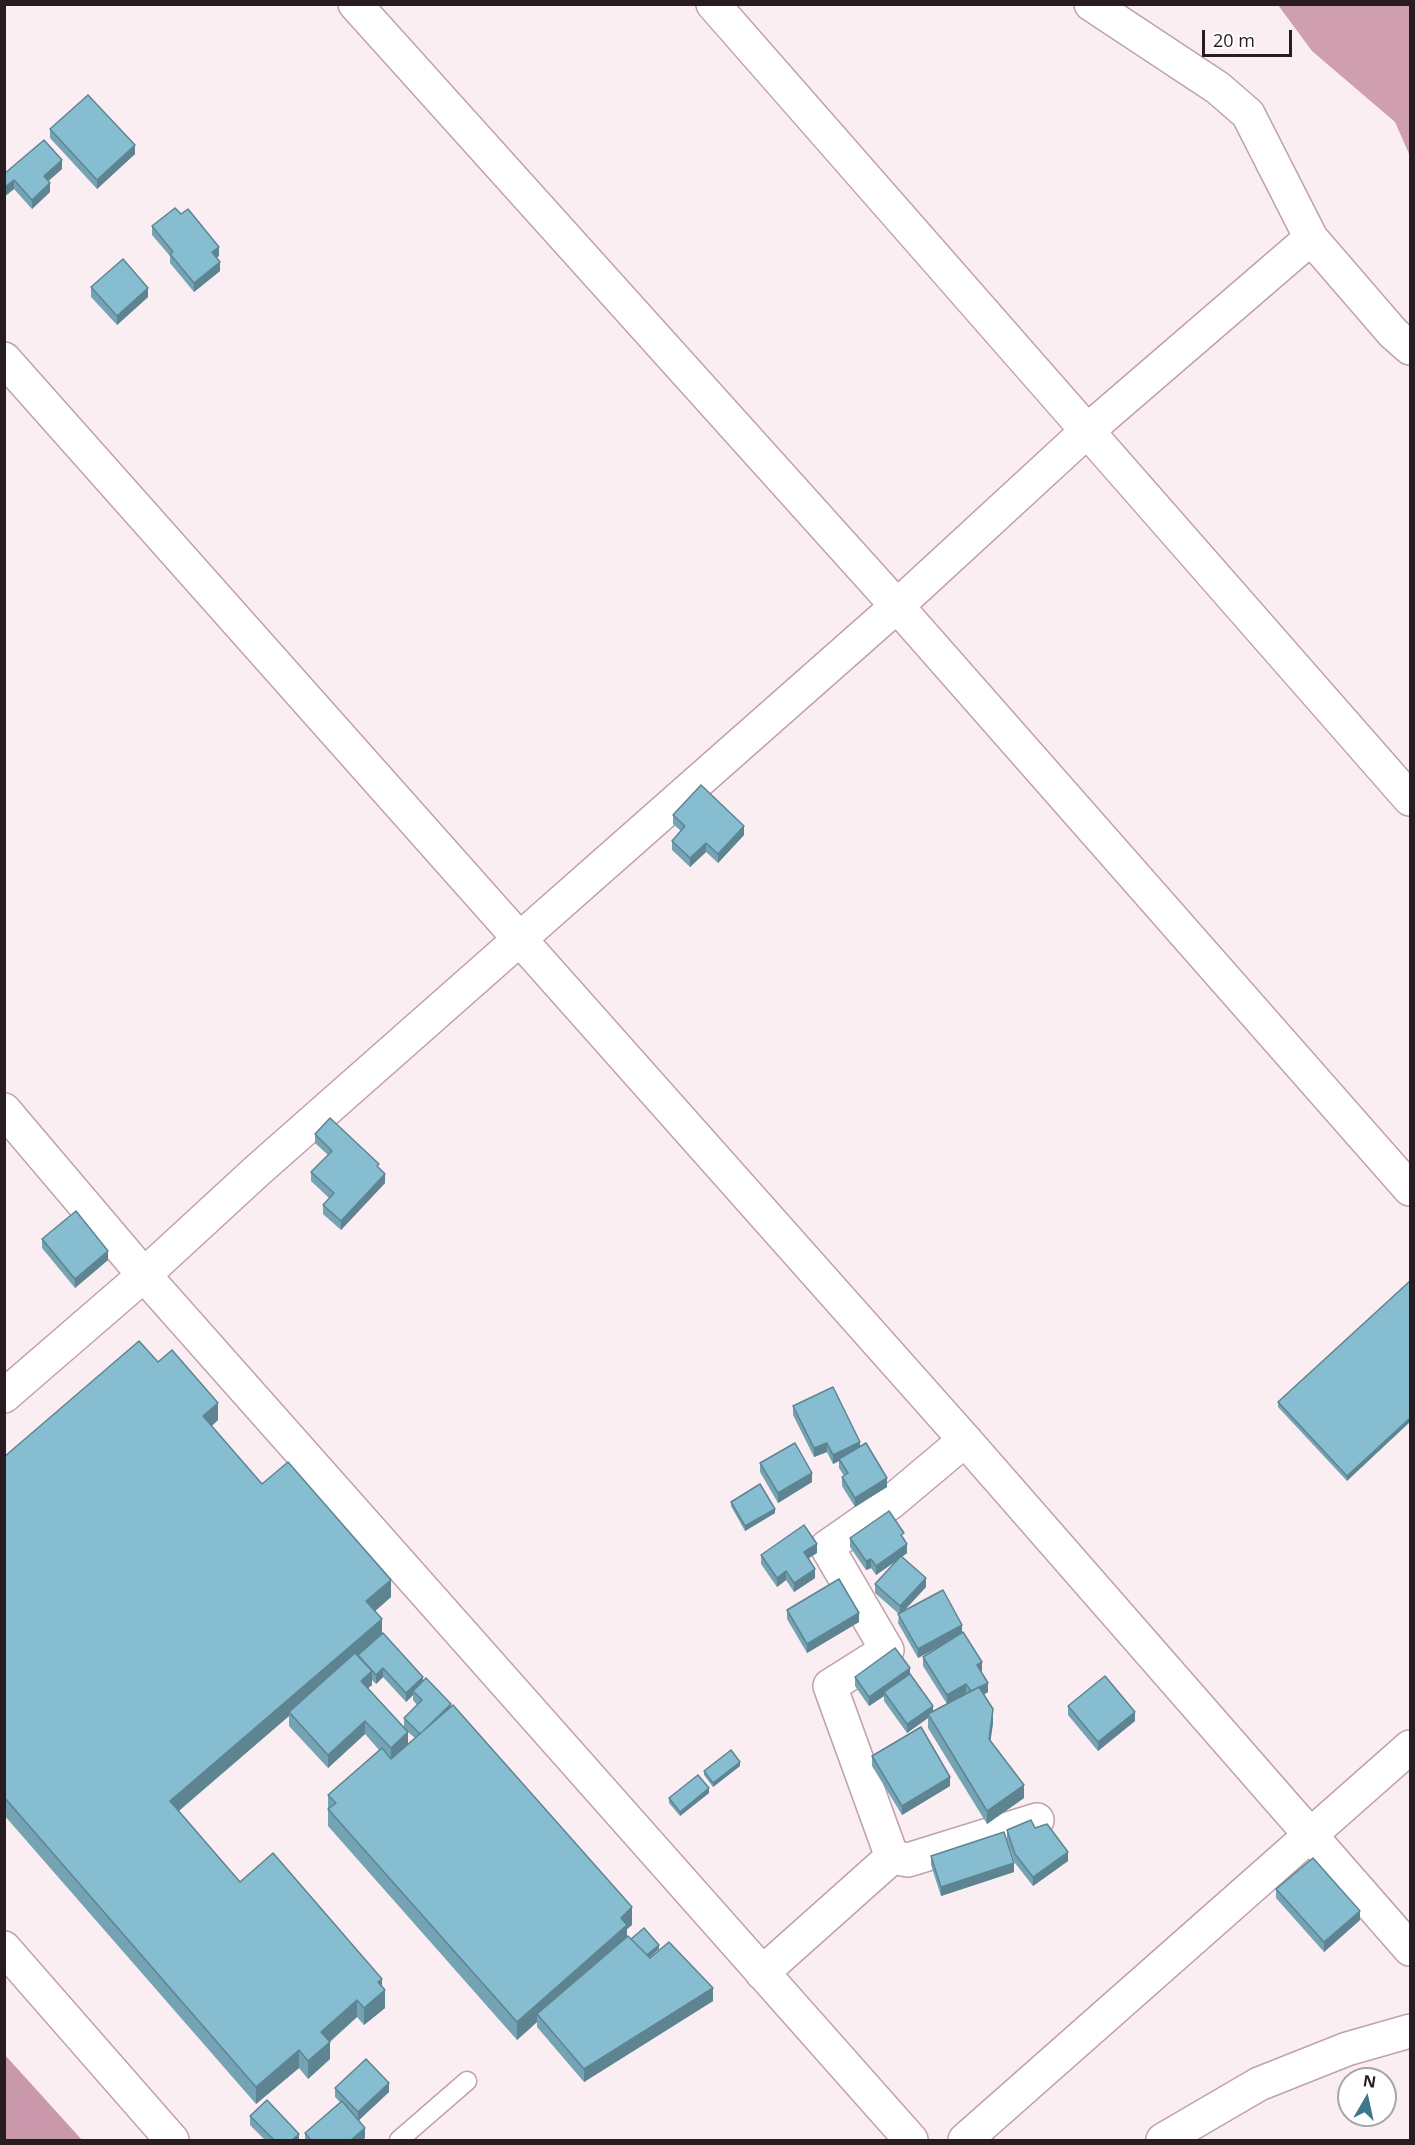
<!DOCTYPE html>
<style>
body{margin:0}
#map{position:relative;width:1415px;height:2145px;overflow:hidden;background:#fbeef2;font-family:"Open Sans",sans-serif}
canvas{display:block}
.frame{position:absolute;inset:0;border:6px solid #281c20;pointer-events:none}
.north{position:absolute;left:1337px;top:2067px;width:60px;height:60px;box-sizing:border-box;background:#fff;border:2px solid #a9a4a6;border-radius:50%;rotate:9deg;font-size:16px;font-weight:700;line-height:24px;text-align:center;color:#281c20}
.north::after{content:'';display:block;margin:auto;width:21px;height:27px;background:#3a788d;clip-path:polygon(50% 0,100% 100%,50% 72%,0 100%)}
.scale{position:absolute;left:1202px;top:30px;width:90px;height:27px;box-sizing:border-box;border:3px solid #281c20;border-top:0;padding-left:8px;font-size:18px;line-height:21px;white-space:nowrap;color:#281c20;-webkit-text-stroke:4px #fff;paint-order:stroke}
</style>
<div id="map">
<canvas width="1415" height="2145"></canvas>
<div class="frame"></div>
<div class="north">N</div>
<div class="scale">20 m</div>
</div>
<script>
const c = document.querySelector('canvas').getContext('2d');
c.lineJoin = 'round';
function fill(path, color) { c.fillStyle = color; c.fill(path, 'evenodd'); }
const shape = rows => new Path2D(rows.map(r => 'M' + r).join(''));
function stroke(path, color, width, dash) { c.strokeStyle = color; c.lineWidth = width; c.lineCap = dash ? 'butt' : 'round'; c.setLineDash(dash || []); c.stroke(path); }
const forest = shape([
 [1278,5,1410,5,1410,156,1395,122,1312,51]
]);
const water = shape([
 [4,2055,5,2055,82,2140,5,2140]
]);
const service = shape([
 [399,2140,467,2081]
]);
const minor = shape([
 [355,4,897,606,1410,1189],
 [713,4,1410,799],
 [1091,4,1218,88,1248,114,1311,238,1393,333,1410,348],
 [4,1110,144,1275,911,2140],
 [4,1396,144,1275,258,1170,897,606,1087,431,1311,238],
 [892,1857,908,1860,1037,1820],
 [762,1973,892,1857,830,1686,887,1650,827,1547,890,1503,965,1440],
 [965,2140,1410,1747]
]);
const tertiary = shape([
 [4,359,965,1440,1410,1949],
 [4,1948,172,2140],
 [1163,2140,1259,2084,1347,2049,1410,2031]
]);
const wall = shape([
 [50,129,135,154,97,189,50,138],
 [62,169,48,181,50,192,32,209,14,189,4,197,4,174],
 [152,226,219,256,216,257,220,271,194,292,170,263,170,256,152,235],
 [91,287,148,297,117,325,91,297],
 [673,815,744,835,718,863,706,852,690,867,672,850,672,841,681,831,673,824],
 [315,1134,379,1168,385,1183,341,1230,323,1214,323,1205,329,1198,311,1181,311,1172,328,1155,315,1143],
 [42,1239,108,1260,75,1288,42,1248],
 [1410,1281,1347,1481,1278,1407,1278,1402],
 [158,1362,218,1420,212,1426,262,1484,391,1597,375,1611,382,1634,423,1681,451,1707,632,1925,627,1929,627,1938,659,1949,650,1957,713,2001,584,2082,537,2027,537,2022,517,2040,328,1826,328,1795,379,1750,365,1734,328,1768,289,1726,289,1716,179,1811,240,1882,382,1986,385,2008,364,2025,357,2017,330,2042,330,2059,308,2079,299,2068,256,2104,4,1815,4,1457],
 [383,1677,406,1702,413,1695,413,1700,417,1705,404,1718,404,1727,368,1688,372,1685,372,1680,376,1684],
 [408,1732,415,1738,408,1744],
 [793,1406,860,1447,887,1487,855,1507,842,1486,842,1477,844,1476,839,1468,839,1461,833,1464,827,1452,814,1457,793,1415],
 [760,1463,812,1482,778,1503,760,1472],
 [731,1502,775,1513,745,1531,731,1506],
 [850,1538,904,1539,907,1553,902,1557,926,1587,903,1612,962,1632,982,1671,981,1672,988,1692,984,1694,993,1723,990,1741,1024,1798,987,1824,928,1728,928,1718,907,1733,884,1701,884,1696,869,1706,855,1686,855,1677,910,1674,933,1712,947,1704,923,1666,923,1657,940,1646,918,1658,898,1623,899,1614,875,1593,875,1584,895,1562,876,1575,871,1568,866,1570,850,1547],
 [817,1553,809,1558,815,1578,794,1592,786,1580,777,1587,761,1564,761,1555],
 [787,1610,859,1622,807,1653,787,1619],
 [1068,1706,1135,1721,1098,1751,1068,1715],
 [872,1756,950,1786,902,1815,872,1766],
 [740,1766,713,1787,704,1775,704,1771],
 [709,1793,680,1816,669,1803,669,1798],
 [1007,1830,1068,1861,1033,1886,1015,1863,1007,1839],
 [931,1856,1014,1872,941,1896,931,1865],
 [1276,1889,1360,1920,1324,1952,1276,1898],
 [335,2088,389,2092,358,2121,365,2138,362,2140,305,2140,305,2133,340,2102,335,2097],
 [250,2116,299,2140,265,2140,250,2125]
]);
const shadedWall = shape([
 [135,145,135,154,97,189,97,180],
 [62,160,62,169,44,185,44,176],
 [14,180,14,189,4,197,4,188],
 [50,183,50,192,32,209,32,200],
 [219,247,219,256,212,261,212,252],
 [220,262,220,271,194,292,194,283],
 [148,288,148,297,117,325,117,316],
 [744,826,744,835,718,863,718,854],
 [706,843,706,852,690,867,690,858],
 [385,1174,385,1183,341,1230,341,1221],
 [108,1251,108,1260,75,1288,75,1279],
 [218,1403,218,1420,203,1433,203,1416],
 [1410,1418,1410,1422,1347,1481,1347,1476],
 [860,1442,860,1451,839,1459,839,1461,833,1464,833,1455],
 [827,1443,827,1452,814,1457,814,1448],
 [812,1473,812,1482,778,1503,778,1493],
 [887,1478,887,1487,855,1507,855,1498],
 [775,1509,775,1513,745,1531,745,1526],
 [817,1544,817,1553,804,1561,804,1552],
 [907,1544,907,1553,876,1575,876,1566],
 [871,1559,871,1568,866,1570,866,1561],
 [815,1569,815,1578,794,1592,794,1583],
 [786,1571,786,1580,777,1587,777,1578],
 [926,1578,926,1587,900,1615,900,1606],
 [391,1580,391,1597,366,1619,366,1601],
 [859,1613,859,1622,807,1653,807,1644],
 [382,1619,382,1636,289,1712,289,1716,170,1818,170,1801],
 [962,1625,962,1634,918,1658,918,1649],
 [982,1662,982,1671,977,1674,977,1665],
 [383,1668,383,1677,376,1684,376,1675],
 [910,1668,910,1677,884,1692,884,1696,869,1706,869,1697],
 [372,1671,372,1685,361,1694,361,1681],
 [423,1677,423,1686,413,1691,413,1695,406,1702,406,1693],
 [988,1683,988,1692,972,1702,972,1693],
 [966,1684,966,1693,947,1704,947,1695],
 [451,1704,451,1713,420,1734],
 [933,1706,933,1715,928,1714,928,1718,907,1733,907,1724],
 [993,1709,993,1723,989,1752,989,1739],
 [1135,1712,1135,1721,1098,1751,1098,1742],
 [365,1721,365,1734,328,1768,328,1755],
 [408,1732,408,1745,391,1761,391,1748],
 [740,1762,740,1766,713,1787,713,1783],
 [950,1777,950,1786,902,1815,902,1806],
 [1024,1785,1024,1798,987,1824,987,1811],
 [709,1788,709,1793,680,1816,680,1812],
 [1068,1852,1068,1861,1033,1886,1033,1877],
 [1014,1863,1014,1872,941,1896,941,1887],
 [632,1907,632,1925,627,1929,627,1942,537,2014,537,2022,517,2040,517,2022],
 [1360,1911,1360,1920,1324,1952,1324,1942],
 [659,1945,659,1949,645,1961,645,1957],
 [382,1979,382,1993,385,1990,385,2008,364,2025,364,2008,378,1982],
 [713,1988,713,2001,584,2082,584,2069],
 [357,2000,357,2017,321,2049,321,2032],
 [330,2042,330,2059,308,2079,308,2061],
 [299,2050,299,2068,256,2104,256,2087],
 [389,2083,389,2092,358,2121,358,2112],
 [365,2128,365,2138,362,2140,351,2140],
 [299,2134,299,2140,292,2140]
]);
const building = shape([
 [88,95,135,145,97,180,50,129,88,95],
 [44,140,62,160,44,176,50,183,32,200,14,180,4,188,4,174,44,140],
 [175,208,181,214,188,209,219,247,212,252,220,262,194,283,170,254,173,252,152,226,175,208],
 [123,259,148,288,117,316,91,287,123,259],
 [701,785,744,826,718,854,706,843,690,858,672,841,685,826,673,815,701,785],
 [330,1118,379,1164,377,1166,385,1174,341,1221,323,1205,334,1193,311,1172,332,1151,315,1134,330,1118],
 [76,1211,108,1251,75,1279,42,1239,76,1211],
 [1410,1281,1410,1418,1347,1476,1278,1402,1410,1281],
 [139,1341,158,1362,172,1350,218,1403,203,1416,262,1484,288,1462,391,1580,366,1601,382,1619,170,1801,240,1882,273,1853,382,1979,378,1982,385,1990,364,2008,357,2000,321,2032,330,2042,308,2061,299,2050,256,2087,4,1797,4,1457,139,1341],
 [833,1387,860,1442,833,1455,827,1443,814,1448,793,1406,833,1387],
 [795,1443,812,1473,778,1493,760,1463,795,1443],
 [866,1443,887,1478,855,1498,842,1477,848,1473,839,1459,866,1443],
 [760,1484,775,1509,745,1526,731,1502,760,1484],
 [889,1511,904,1533,901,1535,907,1544,876,1566,871,1559,866,1561,850,1538,889,1511],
 [804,1525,817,1544,804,1552,815,1569,794,1583,786,1571,777,1578,761,1555,804,1525],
 [901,1556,926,1578,900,1606,875,1584,901,1556],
 [839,1579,859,1613,807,1644,787,1610,839,1579],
 [943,1590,962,1625,918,1649,898,1614,943,1590],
 [963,1632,982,1662,977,1665,988,1683,971,1691,966,1684,947,1695,923,1657,963,1632],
 [383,1633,423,1677,406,1693,383,1668,376,1675,358,1655,383,1633],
 [895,1648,910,1668,869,1697,855,1677,895,1648],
 [355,1653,372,1671,361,1681,408,1732,391,1748,365,1721,328,1755,289,1712,355,1653],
 [910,1674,933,1706,907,1724,884,1692,910,1674],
 [1105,1676,1135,1712,1098,1742,1068,1706,1105,1676],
 [426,1678,451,1704,420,1734,404,1718,422,1700,413,1691,426,1678],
 [979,1687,993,1709,989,1739,1024,1785,987,1811,928,1714,979,1687],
 [453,1705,632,1907,621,1918,627,1925,517,2022,328,1809,336,1803,328,1795,382,1748,391,1759,453,1705],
 [921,1727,950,1777,902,1806,872,1756,921,1727],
 [731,1750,740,1762,713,1783,704,1771,731,1750],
 [698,1775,709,1788,680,1812,669,1798,698,1775],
 [1031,1820,1035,1828,1047,1824,1068,1852,1033,1877,1015,1854,1007,1830,1031,1820],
 [1004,1832,1014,1863,941,1887,931,1856,1004,1832],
 [1313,1858,1360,1911,1324,1942,1276,1889,1313,1858],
 [644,1928,659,1945,647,1955,631,1939,644,1928],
 [628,1936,650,1958,669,1942,713,1988,584,2069,537,2014,628,1936],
 [366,2059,389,2083,358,2112,335,2088,366,2059],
 [267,2100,299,2134,292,2140,274,2140,250,2116,267,2100],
 [342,2101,365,2128,351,2140,311,2140,305,2133,342,2101]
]);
fill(forest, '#cf9eaf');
fill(water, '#c998aa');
stroke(service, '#c0a1ac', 21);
stroke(minor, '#c0a1ac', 36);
stroke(tertiary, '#c0a1ac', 36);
stroke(service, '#fff', 18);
stroke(minor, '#fff', 33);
stroke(tertiary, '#fff', 33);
fill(wall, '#74a3b3');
fill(shadedWall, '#5e8492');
fill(building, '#87bdd0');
stroke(building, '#5e8492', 1.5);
</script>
